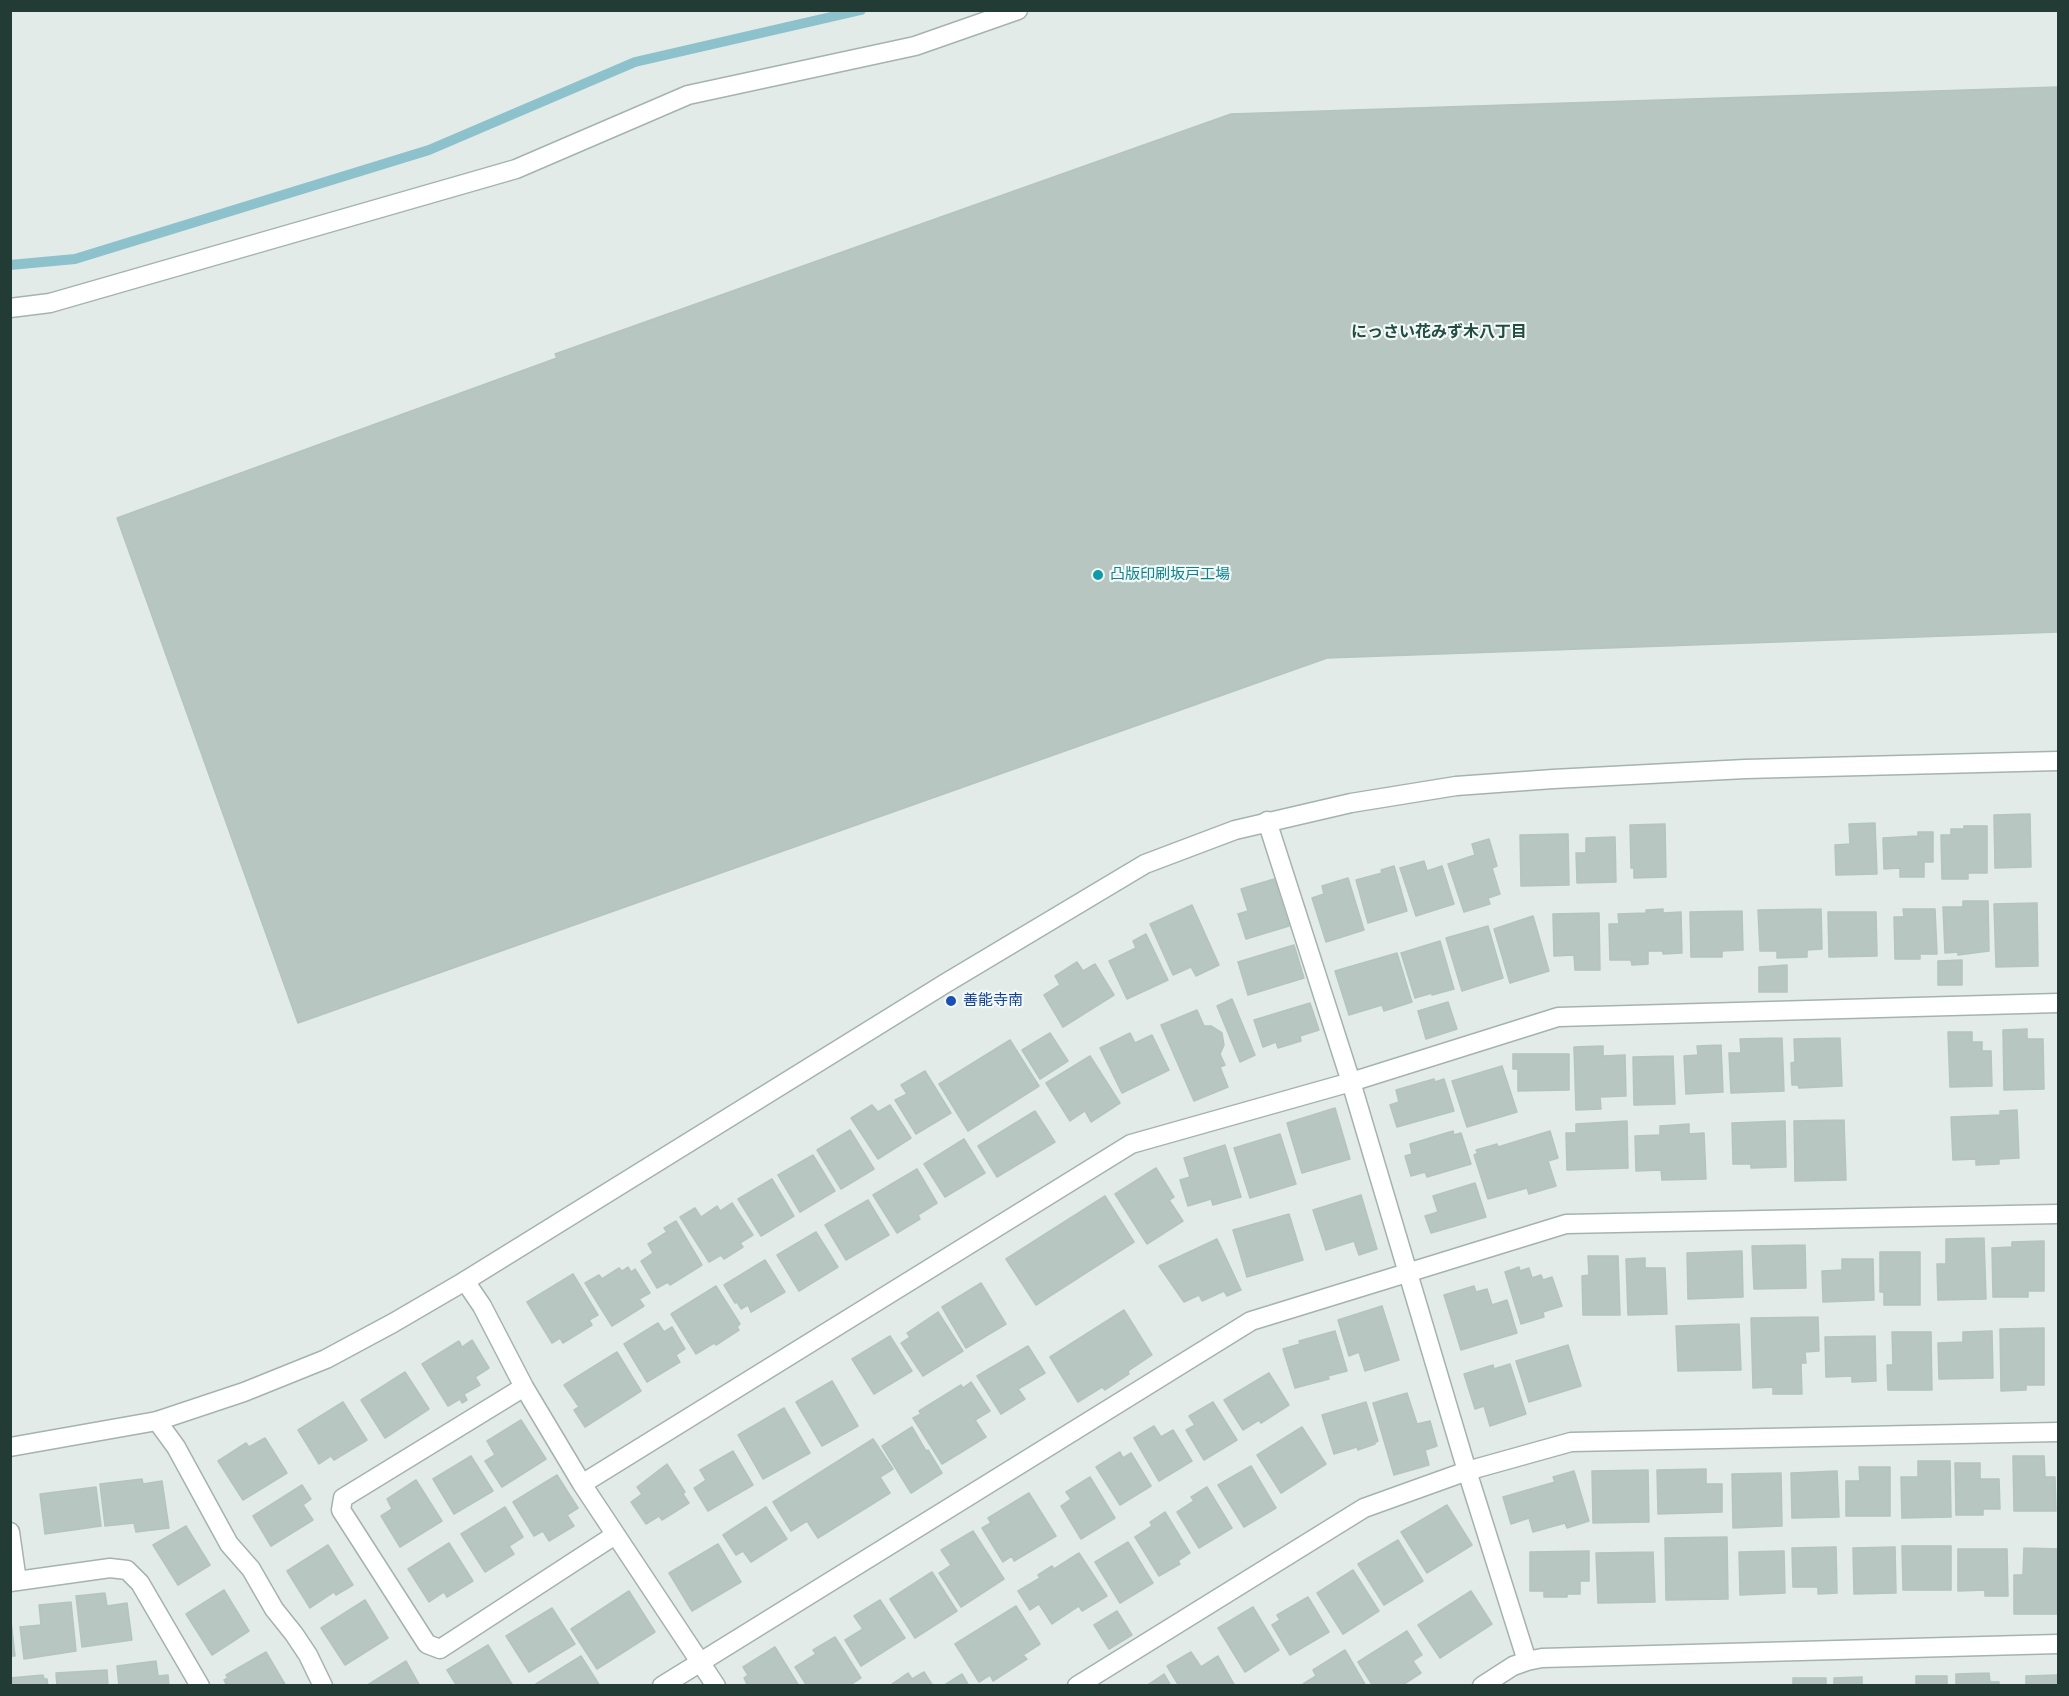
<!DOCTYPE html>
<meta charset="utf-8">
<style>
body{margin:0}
#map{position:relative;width:2069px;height:1696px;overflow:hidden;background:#e2ebe7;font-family:"Fira Sans Condensed",sans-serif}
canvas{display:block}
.frame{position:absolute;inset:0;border:12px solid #233b35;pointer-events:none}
</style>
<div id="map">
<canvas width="2069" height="1696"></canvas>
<div class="frame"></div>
</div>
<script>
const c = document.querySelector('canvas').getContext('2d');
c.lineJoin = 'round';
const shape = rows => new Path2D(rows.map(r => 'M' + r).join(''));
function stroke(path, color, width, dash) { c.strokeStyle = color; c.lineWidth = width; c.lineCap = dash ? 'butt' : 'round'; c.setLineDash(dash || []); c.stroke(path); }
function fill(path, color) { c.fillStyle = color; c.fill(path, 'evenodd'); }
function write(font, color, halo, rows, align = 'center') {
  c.font = font + ' "Fira Sans Condensed","Noto Sans JP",sans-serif'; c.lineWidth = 4.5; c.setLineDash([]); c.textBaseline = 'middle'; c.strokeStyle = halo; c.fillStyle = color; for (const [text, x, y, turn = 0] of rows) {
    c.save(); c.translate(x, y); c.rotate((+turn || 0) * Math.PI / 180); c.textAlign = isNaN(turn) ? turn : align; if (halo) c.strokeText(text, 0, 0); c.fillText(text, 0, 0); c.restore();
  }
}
const stream = shape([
 [10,265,75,259,429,150,635,62,861,10]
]);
const building = shape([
 [2058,87,2058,632,1327,658,298,1023,117,518,557,358,555,354,1231,114,2058,87],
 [2030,814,2031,867,1995,868,1994,815,2030,814],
 [1875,823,1877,874,1836,875,1835,845,1850,844,1849,824,1875,823],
 [1665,824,1666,877,1634,878,1634,868,1631,868,1630,825,1665,824],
 [1964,826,1987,826,1987,873,1968,873,1968,879,1942,879,1941,835,1951,835,1951,829,1964,829,1964,826],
 [1918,832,1933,832,1933,862,1924,862,1924,877,1900,877,1900,868,1884,869,1883,838,1918,836,1918,832],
 [1568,834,1569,885,1521,886,1520,835,1568,834],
 [1615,837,1616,882,1577,883,1576,853,1586,853,1586,838,1615,837],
 [1489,839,1497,866,1492,868,1500,894,1488,898,1490,904,1464,912,1448,864,1475,855,1472,844,1489,839],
 [1424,861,1427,871,1442,866,1454,904,1416,916,1400,868,1424,861],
 [1394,866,1407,911,1368,923,1356,880,1382,873,1381,870,1394,866],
 [1348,878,1364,930,1326,942,1312,898,1324,894,1322,886,1348,878],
 [1274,879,1289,926,1246,939,1238,914,1248,911,1241,889,1274,879],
 [1963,901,1988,901,1989,951,1958,955,1958,952,1945,953,1943,907,1963,907,1963,901],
 [2037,903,2038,966,1996,967,1994,904,2037,903],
 [1192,905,1219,965,1196,976,1191,967,1173,975,1150,924,1192,905],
 [1663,909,1663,913,1681,912,1682,953,1663,954,1663,951,1648,951,1648,964,1632,965,1631,960,1610,960,1609,924,1619,924,1618,914,1646,913,1646,910,1663,909],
 [1821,909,1822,949,1807,950,1807,957,1777,958,1777,951,1760,951,1758,910,1821,909],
 [1903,909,1935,909,1937,954,1920,954,1920,959,1895,959,1894,917,1904,917,1903,909],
 [1742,911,1743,950,1722,951,1722,957,1691,957,1690,912,1742,911],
 [1828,912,1876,912,1877,956,1829,957,1828,912],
 [1599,913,1600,970,1575,970,1574,955,1554,956,1553,914,1599,913],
 [1533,916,1549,971,1510,983,1494,929,1533,916],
 [1488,926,1503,978,1462,991,1446,938,1488,926],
 [1146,934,1168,980,1127,999,1109,961,1136,948,1133,941,1146,934],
 [1440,941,1454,989,1432,995,1432,993,1415,998,1401,953,1440,941],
 [1294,945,1304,978,1248,995,1238,962,1294,945],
 [1397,953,1412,1002,1384,1011,1382,1005,1349,1015,1335,971,1397,953],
 [1962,960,1962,985,1938,985,1938,961,1962,960],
 [1077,962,1083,971,1095,964,1114,995,1063,1027,1044,995,1060,985,1055,976,1077,962],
 [1787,965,1787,992,1759,992,1759,967,1787,965],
 [1232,999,1255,1055,1240,1062,1217,1006,1232,999],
 [1448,1002,1457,1029,1426,1039,1418,1011,1448,1002],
 [1310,1003,1319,1030,1300,1036,1301,1041,1278,1048,1276,1042,1263,1047,1254,1020,1310,1003],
 [1197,1010,1204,1026,1211,1026,1222,1033,1224,1045,1220,1054,1225,1065,1220,1067,1228,1087,1194,1101,1161,1025,1197,1010],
 [2027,1029,2027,1039,2043,1039,2044,1089,2004,1090,2003,1030,2027,1029],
 [1948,1032,1972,1032,1972,1042,1982,1042,1982,1051,1991,1051,1992,1086,1950,1087,1948,1032],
 [1050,1033,1068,1061,1040,1079,1022,1050,1050,1033],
 [1130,1033,1135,1043,1152,1035,1169,1070,1122,1093,1100,1048,1130,1033],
 [1782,1038,1784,1091,1731,1093,1729,1053,1741,1053,1740,1039,1782,1038],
 [1840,1038,1842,1086,1799,1088,1798,1085,1792,1085,1791,1063,1795,1062,1794,1039,1840,1038],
 [1010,1040,1039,1086,968,1131,939,1084,1010,1040],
 [1721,1045,1723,1092,1686,1094,1684,1056,1698,1055,1697,1046,1721,1045],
 [1603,1046,1603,1056,1625,1055,1626,1096,1600,1097,1601,1109,1576,1110,1574,1047,1603,1046],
 [1513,1054,1569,1054,1569,1090,1518,1091,1518,1069,1513,1069,1513,1054],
 [1090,1056,1120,1103,1091,1122,1085,1111,1070,1121,1046,1083,1090,1056],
 [1673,1056,1675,1104,1634,1105,1633,1057,1673,1056],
 [1502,1066,1517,1112,1467,1127,1452,1081,1502,1066],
 [925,1071,951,1113,916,1134,895,1100,907,1094,901,1085,925,1071],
 [1434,1079,1435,1082,1444,1079,1454,1111,1397,1127,1390,1105,1399,1102,1396,1090,1434,1079],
 [872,1105,878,1112,890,1105,911,1138,878,1159,851,1118,872,1105],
 [1335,1108,1350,1159,1302,1173,1287,1123,1335,1108],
 [2017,1110,2019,1158,1999,1159,1999,1164,1976,1165,1976,1159,1953,1160,1951,1117,2000,1115,2000,1111,2017,1110],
 [1035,1111,1055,1142,997,1177,978,1146,1035,1111],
 [1844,1120,1846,1180,1795,1181,1794,1121,1844,1120],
 [1627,1121,1628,1168,1567,1170,1566,1133,1576,1133,1576,1124,1627,1121],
 [1785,1121,1786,1167,1751,1168,1751,1164,1733,1164,1732,1123,1785,1121],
 [1689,1124,1689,1134,1704,1133,1706,1179,1662,1180,1661,1170,1636,1171,1635,1136,1660,1135,1660,1126,1689,1124],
 [850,1130,874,1169,841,1189,817,1150,850,1130],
 [1453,1131,1454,1135,1461,1133,1471,1164,1427,1177,1425,1172,1411,1176,1405,1156,1412,1154,1410,1144,1453,1131],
 [1550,1131,1558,1158,1548,1161,1556,1186,1529,1194,1527,1188,1488,1199,1474,1155,1478,1153,1476,1150,1497,1144,1498,1147,1550,1131],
 [1280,1134,1296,1184,1250,1198,1234,1148,1280,1134],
 [964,1139,985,1173,945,1197,924,1164,964,1139],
 [1225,1145,1241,1197,1213,1205,1211,1199,1188,1206,1180,1180,1190,1177,1184,1158,1225,1145],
 [813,1155,835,1191,800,1212,778,1175,813,1155],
 [1156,1168,1174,1197,1169,1200,1183,1221,1147,1244,1115,1194,1156,1168],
 [917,1169,937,1203,918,1215,920,1219,897,1233,873,1195,917,1169],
 [772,1179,794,1216,761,1236,738,1199,772,1179],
 [1475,1183,1486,1217,1431,1233,1425,1216,1438,1212,1433,1196,1475,1183],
 [1361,1195,1377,1249,1359,1255,1354,1241,1326,1250,1313,1210,1361,1195],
 [1105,1196,1134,1242,1036,1305,1006,1259,1105,1196],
 [868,1200,889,1235,846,1260,825,1225,868,1200],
 [732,1203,753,1235,740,1243,743,1247,724,1259,721,1255,709,1262,680,1217,695,1208,701,1217,717,1206,720,1211,732,1203],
 [1289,1214,1303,1260,1247,1277,1233,1230,1289,1214],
 [676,1221,702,1265,670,1285,668,1282,657,1288,641,1261,653,1253,648,1244,667,1232,664,1228,676,1221],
 [816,1232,838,1267,799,1291,777,1255,816,1232],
 [1984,1238,1986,1299,1938,1300,1937,1264,1946,1264,1946,1239,1984,1238],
 [1217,1239,1241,1290,1227,1296,1224,1291,1202,1301,1199,1295,1184,1302,1159,1266,1217,1239],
 [2044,1241,2044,1291,2028,1291,2028,1297,1993,1297,1992,1248,2012,1247,2012,1242,2044,1241],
 [1805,1245,1806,1288,1754,1289,1752,1246,1805,1245],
 [1742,1251,1743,1297,1688,1299,1687,1253,1742,1251],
 [1880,1252,1920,1252,1920,1305,1884,1305,1884,1292,1880,1292,1880,1252],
 [1588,1256,1618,1256,1620,1315,1583,1315,1582,1276,1589,1275,1588,1256],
 [1645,1258,1645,1268,1665,1268,1667,1314,1628,1315,1626,1259,1645,1258],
 [1842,1259,1873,1259,1874,1300,1823,1302,1822,1271,1842,1270,1842,1259],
 [765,1260,785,1292,751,1312,748,1305,741,1309,737,1302,735,1303,724,1285,765,1260],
 [628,1267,631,1272,635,1269,650,1293,639,1299,644,1306,612,1326,585,1283,599,1275,602,1279,619,1268,622,1271,628,1267],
 [1519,1267,1520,1271,1529,1268,1532,1278,1541,1275,1543,1280,1552,1277,1562,1306,1543,1312,1544,1317,1521,1324,1505,1272,1519,1267],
 [573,1274,598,1315,589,1320,592,1325,563,1343,560,1338,552,1343,527,1302,573,1274],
 [981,1283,1006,1324,966,1348,942,1307,981,1283],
 [716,1286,740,1324,737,1327,739,1330,716,1345,714,1343,696,1354,671,1314,716,1286],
 [1474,1286,1476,1292,1487,1289,1492,1305,1507,1300,1517,1333,1461,1350,1444,1295,1474,1286],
 [1382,1306,1399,1360,1365,1371,1359,1352,1349,1356,1338,1320,1382,1306],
 [1124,1310,1152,1355,1128,1371,1129,1374,1105,1390,1102,1387,1078,1402,1050,1357,1124,1310],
 [938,1312,963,1351,923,1376,901,1343,910,1337,907,1333,938,1312],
 [1818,1317,1819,1351,1805,1352,1806,1363,1801,1363,1802,1394,1773,1394,1773,1387,1753,1388,1751,1318,1818,1317],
 [658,1323,664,1332,672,1327,685,1349,676,1355,680,1362,647,1382,624,1344,658,1323],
 [1739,1324,1741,1370,1678,1371,1676,1326,1739,1324],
 [2044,1328,2044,1385,2026,1385,2026,1390,2001,1391,2000,1329,2044,1328],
 [1335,1331,1347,1371,1328,1376,1329,1379,1295,1388,1283,1349,1300,1344,1299,1341,1335,1331],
 [1992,1331,1993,1378,1939,1379,1938,1343,1963,1342,1963,1332,1992,1331],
 [1892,1332,1931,1332,1932,1390,1888,1390,1887,1365,1893,1365,1892,1332],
 [890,1336,912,1371,874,1394,852,1359,890,1336],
 [1875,1336,1876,1381,1852,1382,1852,1376,1826,1377,1825,1337,1875,1336],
 [472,1340,489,1368,475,1377,480,1385,464,1394,467,1400,462,1403,460,1399,448,1406,422,1364,459,1341,462,1347,472,1340],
 [1568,1345,1581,1386,1529,1402,1516,1361,1568,1345],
 [1028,1346,1045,1373,1018,1389,1025,1399,1001,1414,977,1376,1028,1346],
 [617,1352,641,1391,585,1427,574,1410,579,1407,564,1385,617,1352],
 [1510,1364,1526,1414,1490,1426,1484,1406,1475,1409,1464,1374,1493,1365,1494,1369,1510,1364],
 [405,1372,429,1409,385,1438,361,1400,405,1372],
 [1269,1373,1289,1405,1261,1423,1259,1420,1243,1430,1224,1400,1269,1373],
 [832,1381,858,1426,822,1446,796,1402,832,1381],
 [971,1382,990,1411,975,1420,986,1437,942,1464,913,1418,921,1414,919,1411,961,1385,963,1388,971,1382],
 [1407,1393,1417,1424,1430,1421,1437,1446,1425,1450,1429,1465,1394,1475,1373,1403,1407,1393],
 [343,1402,367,1440,334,1460,331,1456,319,1464,298,1430,343,1402],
 [1213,1402,1237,1440,1204,1460,1186,1430,1195,1425,1189,1416,1213,1402],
 [1366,1402,1378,1441,1375,1443,1375,1444,1358,1450,1357,1447,1334,1454,1322,1415,1366,1402],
 [784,1408,810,1453,763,1479,738,1435,784,1408],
 [521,1420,546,1459,502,1487,485,1461,495,1455,487,1441,521,1420],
 [1154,1426,1161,1437,1173,1430,1192,1461,1159,1481,1134,1438,1154,1426],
 [912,1427,926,1451,928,1450,942,1473,911,1493,882,1446,912,1427],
 [1302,1427,1326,1464,1281,1493,1257,1455,1302,1427],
 [265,1438,287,1473,243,1500,218,1461,246,1443,249,1447,265,1438],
 [873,1439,893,1469,880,1477,890,1493,818,1538,807,1521,791,1531,773,1502,873,1439],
 [733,1451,753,1485,708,1511,694,1488,706,1480,700,1470,733,1451],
 [1120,1452,1123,1458,1131,1453,1151,1486,1120,1505,1096,1467,1120,1452],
 [471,1456,493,1491,454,1514,433,1479,471,1456],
 [2013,1456,2044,1456,2045,1477,2055,1477,2056,1511,2014,1511,2013,1456],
 [1918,1461,1950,1461,1951,1517,1902,1518,1901,1477,1918,1477,1918,1461],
 [1955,1463,1980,1463,1980,1479,1999,1479,2000,1509,1983,1509,1983,1515,1956,1515,1955,1463],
 [667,1464,685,1492,683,1494,689,1503,662,1520,659,1516,646,1524,631,1502,642,1494,637,1487,667,1464],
 [1251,1466,1276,1508,1244,1527,1218,1485,1251,1466],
 [1859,1467,1890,1467,1890,1516,1846,1516,1846,1481,1860,1481,1859,1467],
 [1706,1469,1706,1484,1722,1484,1722,1512,1658,1514,1657,1470,1706,1469],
 [1648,1470,1649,1522,1593,1523,1592,1471,1648,1470],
 [1574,1471,1589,1521,1567,1528,1565,1523,1533,1532,1529,1518,1511,1524,1503,1497,1555,1482,1553,1477,1574,1471],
 [1837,1471,1839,1517,1792,1518,1791,1473,1837,1471],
 [1781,1473,1782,1526,1733,1528,1732,1474,1781,1473],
 [557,1475,578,1508,567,1515,574,1526,549,1541,543,1531,534,1536,513,1502,557,1475],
 [1090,1477,1115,1518,1081,1539,1061,1506,1071,1499,1066,1492,1090,1477],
 [142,1479,143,1484,162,1481,169,1528,136,1532,134,1523,105,1526,100,1484,142,1479],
 [416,1480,442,1521,400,1547,381,1516,392,1509,387,1499,416,1480],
 [302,1485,311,1499,303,1505,313,1520,271,1546,253,1516,302,1485],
 [96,1487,101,1526,45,1534,40,1494,96,1487],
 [1207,1487,1232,1528,1199,1548,1177,1512,1194,1501,1191,1497,1207,1487],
 [1029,1493,1056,1536,1014,1561,1012,1556,1003,1562,982,1528,991,1523,988,1518,1029,1493],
 [1447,1505,1472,1545,1427,1573,1401,1532,1447,1505],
 [505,1507,523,1537,509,1546,514,1554,485,1572,461,1534,505,1507],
 [766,1507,787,1539,751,1562,743,1551,736,1555,723,1535,766,1507],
 [1165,1512,1190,1553,1178,1561,1180,1564,1159,1576,1135,1537,1152,1526,1150,1522,1165,1512],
 [186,1526,210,1565,178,1585,153,1545,186,1526],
 [973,1531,1004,1579,961,1607,939,1573,951,1565,941,1550,973,1531],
 [1727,1537,1728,1599,1666,1600,1665,1538,1727,1537],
 [1398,1540,1423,1581,1384,1605,1358,1564,1398,1540],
 [1128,1542,1153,1583,1120,1603,1095,1562,1128,1542],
 [449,1543,473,1581,447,1597,444,1592,429,1602,408,1569,449,1543],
 [718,1544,741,1582,692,1611,669,1573,718,1544],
 [328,1545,353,1585,336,1595,334,1592,310,1608,287,1571,328,1545],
 [1902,1546,1951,1546,1951,1590,1903,1590,1902,1546],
 [1836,1547,1837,1593,1818,1594,1818,1587,1793,1587,1792,1548,1836,1547],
 [1895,1547,1896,1593,1854,1594,1853,1548,1895,1547],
 [2024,1548,2058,1549,2058,1614,2014,1614,2014,1575,2023,1575,2024,1548],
 [1958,1549,2007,1549,2008,1596,1985,1596,1985,1590,1958,1591,1958,1549],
 [1589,1551,1589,1581,1580,1581,1580,1594,1567,1594,1567,1597,1544,1597,1544,1591,1530,1591,1530,1552,1589,1551],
 [1784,1551,1785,1593,1740,1595,1739,1552,1784,1551],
 [1653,1552,1655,1602,1598,1603,1596,1553,1653,1552],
 [1079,1553,1107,1596,1082,1611,1079,1606,1052,1624,1039,1604,1030,1610,1018,1591,1040,1578,1038,1575,1052,1566,1054,1569,1079,1553],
 [1353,1570,1379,1611,1343,1634,1317,1593,1353,1570],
 [932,1572,957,1611,915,1638,890,1599,932,1572],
 [224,1590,249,1631,212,1655,186,1614,224,1590],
 [629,1591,655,1632,597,1669,571,1629,629,1591],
 [1471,1591,1492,1624,1440,1658,1418,1625,1471,1591],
 [105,1593,107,1606,127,1603,132,1640,82,1647,76,1596,105,1593],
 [1308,1597,1329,1632,1290,1655,1272,1625,1280,1620,1277,1615,1308,1597],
 [365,1600,388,1638,345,1665,321,1628,365,1600],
 [880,1600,905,1638,861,1666,845,1640,863,1629,854,1616,880,1600],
 [71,1602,76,1651,24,1659,20,1627,41,1625,39,1605,71,1602],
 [1016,1606,1040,1644,1023,1655,1027,1659,993,1681,990,1675,979,1682,955,1644,1016,1606],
 [1253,1607,1279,1650,1245,1672,1218,1628,1253,1607],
 [552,1608,575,1644,529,1672,506,1636,552,1608],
 [1117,1611,1132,1635,1109,1649,1094,1625,1117,1611],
 [10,1612,15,1656,10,1656,10,1612],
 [1407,1631,1422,1655,1413,1661,1421,1673,1401,1686,1373,1686,1358,1662,1407,1631],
 [835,1637,861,1678,849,1686,807,1686,795,1667,816,1654,813,1650,835,1637],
 [488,1645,513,1686,457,1686,447,1670,488,1645],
 [775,1647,799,1686,748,1686,744,1678,748,1675,743,1667,775,1647],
 [1345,1650,1366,1686,1304,1686,1303,1684,1316,1676,1313,1670,1345,1650],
 [266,1652,286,1686,227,1686,224,1680,228,1678,226,1675,266,1652],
 [1191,1652,1201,1667,1218,1656,1235,1686,1179,1686,1167,1666,1191,1652],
 [581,1656,600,1686,537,1686,536,1684,581,1656],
 [156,1661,158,1676,168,1675,169,1686,119,1686,117,1666,156,1661],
 [406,1661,420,1686,366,1686,406,1661],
 [107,1670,108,1686,57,1686,56,1673,107,1670],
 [924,1672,933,1686,889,1686,908,1673,912,1679,924,1672],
 [1989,1673,1990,1682,1999,1682,1999,1686,1956,1686,1956,1674,1989,1673],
 [962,1674,969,1686,943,1686,962,1674],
 [1164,1674,1171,1686,1146,1686,1164,1674],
 [43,1675,44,1679,47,1679,48,1686,10,1686,10,1678,43,1675],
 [2058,1675,2058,1686,2026,1686,2026,1676,2058,1675],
 [1916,1676,1947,1676,1947,1686,1916,1686,1916,1676],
 [1862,1677,1862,1686,1834,1686,1834,1678,1862,1677],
 [1793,1678,1826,1678,1826,1686,1793,1686,1793,1678]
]);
const minor = shape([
 [10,308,50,303,516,169,688,95,915,46,1018,10],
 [1267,821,1351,1082,1467,1471,1527,1661],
 [465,1281,482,1306,524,1387,582,1484,716,1686],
 [524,1387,343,1498,341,1510,427,1644,440,1649,615,1535],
 [157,1421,176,1447,229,1544,251,1569,274,1609,294,1634,308,1655,323,1686],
 [582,1484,1131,1144,1351,1082,1558,1017,2058,1003],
 [10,1532,17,1581],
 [10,1582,110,1568,127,1570,140,1583,200,1686],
 [662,1686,1251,1321,1566,1224,2058,1214],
 [1077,1686,1364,1508,1467,1471,1571,1442,2058,1432],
 [1482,1686,1513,1666,1527,1661,1542,1658,2058,1644]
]);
const tertiary = shape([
 [10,1447,157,1421,244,1392,326,1359,393,1323,465,1281,946,983,1145,864,1235,830,1351,803,1456,786,1553,779,1745,769,2058,761]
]);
const markers = [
 [1098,575,6,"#0f9aa8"],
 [951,1001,6,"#1a4fb4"]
];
const cultureNames = [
 ["凸版印刷坂戸工場",1110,575]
];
const transitNames = [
 ["善能寺南",963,1001]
];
const neighbourhoodNames = [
 ["にっさい花みず木八丁目",1439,333]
];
stroke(stream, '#8dc2cd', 10);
fill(building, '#b7c6c0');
stroke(building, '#b4c4be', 1.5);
stroke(minor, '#a5b3ae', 21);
stroke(tertiary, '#a5b3ae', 21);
stroke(minor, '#fff', 18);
stroke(tertiary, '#fff', 18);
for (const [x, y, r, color] of markers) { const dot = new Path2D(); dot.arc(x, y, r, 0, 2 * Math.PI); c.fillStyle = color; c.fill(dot); stroke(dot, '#f2f8f5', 2); }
write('15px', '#0d838f', '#f2f8f5', cultureNames, 'left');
write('15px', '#164399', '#f2f8f5', transitNames, 'left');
write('bold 16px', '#204c42', '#f2f8f5', neighbourhoodNames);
</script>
